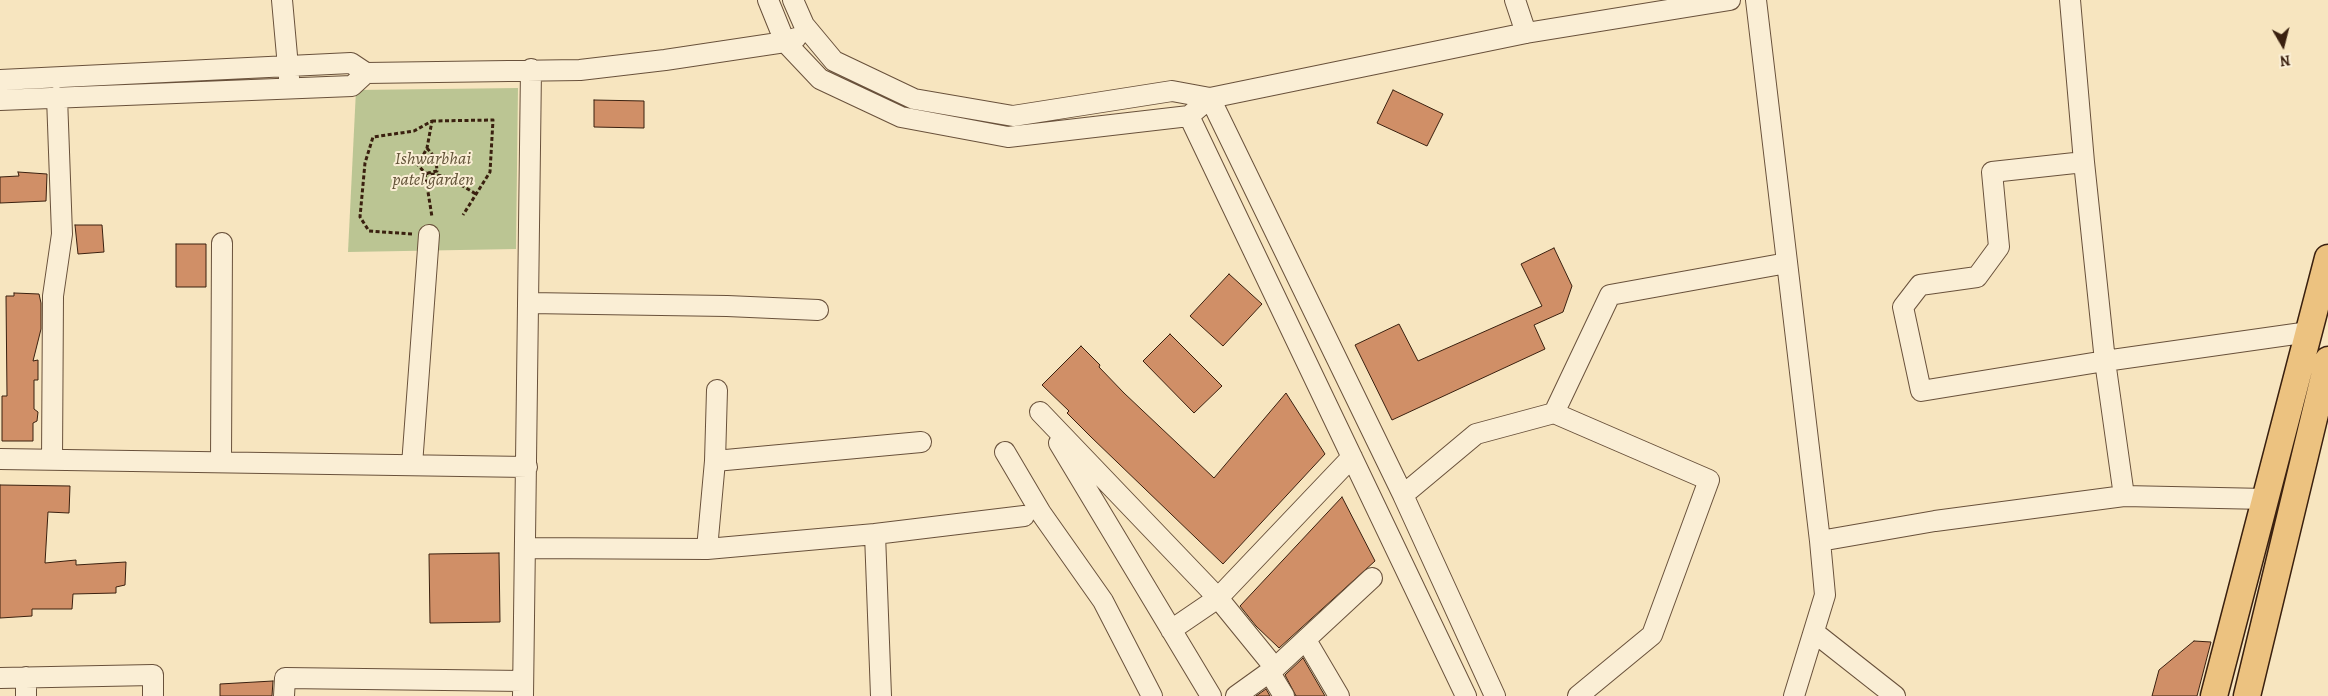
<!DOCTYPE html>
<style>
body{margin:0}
#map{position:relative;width:2328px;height:696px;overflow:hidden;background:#f7e5bf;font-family:Alegreya,serif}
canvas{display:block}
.north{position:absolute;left:2258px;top:20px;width:50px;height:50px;-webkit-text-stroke:4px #faeed5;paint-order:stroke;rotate:172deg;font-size:14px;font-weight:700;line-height:20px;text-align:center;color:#3a200f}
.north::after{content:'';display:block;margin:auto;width:18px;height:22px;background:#3a200f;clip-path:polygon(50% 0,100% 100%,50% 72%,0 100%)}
</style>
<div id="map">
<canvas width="2328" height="696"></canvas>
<div class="north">N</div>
</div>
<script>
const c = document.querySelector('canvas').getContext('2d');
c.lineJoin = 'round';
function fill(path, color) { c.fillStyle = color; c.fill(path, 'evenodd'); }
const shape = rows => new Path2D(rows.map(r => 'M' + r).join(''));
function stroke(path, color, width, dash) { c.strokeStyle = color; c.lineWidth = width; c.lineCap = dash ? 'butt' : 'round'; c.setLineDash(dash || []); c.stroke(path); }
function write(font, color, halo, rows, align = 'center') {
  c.font = font + ' Alegreya,serif'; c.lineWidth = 4; c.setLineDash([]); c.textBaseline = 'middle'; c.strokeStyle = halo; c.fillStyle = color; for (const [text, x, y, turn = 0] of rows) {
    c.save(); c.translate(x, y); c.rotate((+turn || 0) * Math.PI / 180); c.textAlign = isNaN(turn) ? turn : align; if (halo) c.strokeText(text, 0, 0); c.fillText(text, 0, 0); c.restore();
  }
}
const green = shape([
 [518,88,516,249,348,252,356,90]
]);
const building = shape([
 [1393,90,1443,114,1427,146,1377,123,1393,90],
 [594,100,644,101,644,128,594,127,594,100],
 [18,172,47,174,46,201,0,203,0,177,19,176,18,172],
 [75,225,102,225,104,252,78,254,75,225],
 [176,244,206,244,206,287,176,287,176,244],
 [1554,248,1572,286,1563,312,1534,325,1545,349,1392,420,1355,345,1399,324,1418,361,1542,306,1521,264,1554,248],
 [1229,274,1262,304,1223,346,1190,316,1229,274],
 [14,293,39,294,41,303,41,329,33,361,38,360,38,380,34,380,34,409,38,412,37,421,33,423,33,441,2,441,2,396,7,396,6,296,14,296,14,293],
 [1170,334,1222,386,1194,413,1143,361,1170,334],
 [1081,346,1100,365,1099,367,1124,393,1214,478,1286,393,1325,454,1223,564,1091,437,1067,413,1069,411,1042,385,1081,346],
 [0,485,70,486,69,513,48,512,45,563,76,560,76,565,126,562,125,585,116,587,116,593,73,594,72,609,32,609,32,616,0,618,0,485],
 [1342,497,1375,561,1279,648,1256,626,1240,606,1342,497],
 [499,553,500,622,430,623,429,554,499,553],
 [2194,641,2211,642,2197,696,2152,696,2159,670,2194,641],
 [1303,658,1325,696,1296,696,1285,675,1303,658],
 [273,681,272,696,220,696,220,684,273,681],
 [1266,689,1270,696,1256,696,1266,689]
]);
const path = shape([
 [432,121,493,120,490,172,463,215],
 [427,148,436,159,437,171,428,173],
 [425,173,432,217],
 [412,234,369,231,360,217,365,163,373,137,414,131,432,121,427,148,418,165,425,173,448,177,476,194]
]);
const minor = shape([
 [282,0,289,78],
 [768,0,785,42,820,79,901,117,1008,137,1189,116,1210,98,1526,33,1730,0],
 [793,0,804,25,834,61,914,99,1013,116,1172,91,1210,98,1403,495,1495,696],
 [1515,0,1526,33],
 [1756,0,1820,541,1825,595,1794,696],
 [2070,0,2084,162,2105,361,2309,332],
 [0,80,351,63,366,73,580,70,665,60,785,42,796,38],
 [0,100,352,86,366,73],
 [1189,116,1466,696],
 [2084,162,1992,172,1999,247,1977,277,1920,285,1903,307,1921,391,2105,361,2124,496],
 [529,303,727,306,818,310],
 [1040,412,1218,598,1352,457],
 [1554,413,1709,480,1652,635,1578,696],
 [1059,443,1211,696],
 [1005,452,1041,513,1103,601,1152,696],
 [0,459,527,467],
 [52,460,53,296,62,234,57,97],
 [715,461,921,442],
 [221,462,222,243],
 [412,465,429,235],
 [1403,495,1476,434,1554,413,1610,295,1787,263],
 [875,534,1024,516],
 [1820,541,1935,521,2124,496,2266,499],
 [525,548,707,549,875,534,881,696],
 [707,549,715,461,717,390],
 [1171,630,1218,598,1275,668,1236,696],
 [1815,633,1895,696],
 [1306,640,1339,696],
 [1275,668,1372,578],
 [1270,673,1284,696],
 [26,677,26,696],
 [0,678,153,675,153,696],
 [284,696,285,678,523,681],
 [523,696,531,69]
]);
const major = shape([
 [2214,696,2328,258],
 [2247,696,2328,360]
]);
const parkNames = [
 ["Ishwarbhai",433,160],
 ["patel garden",433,181]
];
fill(green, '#bbc593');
fill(building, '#d08f67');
stroke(building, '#3a200f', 1);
stroke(minor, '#69513b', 22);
stroke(major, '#3a200f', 29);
stroke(path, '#3a200f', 3, [4, 2.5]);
stroke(minor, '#faeed5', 20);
stroke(major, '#ecc280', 26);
write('italic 18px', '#615237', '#faeed5', parkNames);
</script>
